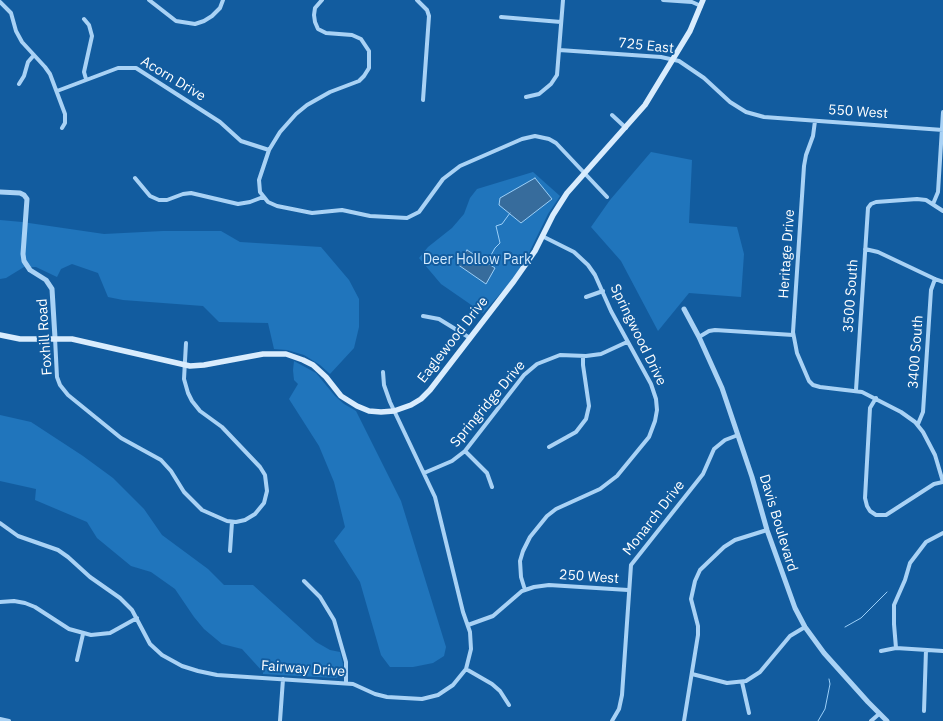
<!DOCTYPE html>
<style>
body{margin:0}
canvas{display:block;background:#125c9f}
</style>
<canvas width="943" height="721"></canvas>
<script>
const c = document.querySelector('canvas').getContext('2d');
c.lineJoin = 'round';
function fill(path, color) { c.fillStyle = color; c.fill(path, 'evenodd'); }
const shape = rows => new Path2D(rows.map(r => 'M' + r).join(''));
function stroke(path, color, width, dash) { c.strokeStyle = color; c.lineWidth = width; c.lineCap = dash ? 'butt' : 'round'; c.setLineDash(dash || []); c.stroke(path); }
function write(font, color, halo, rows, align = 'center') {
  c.font = font + ' "IBM Plex Sans",sans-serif'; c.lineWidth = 4; c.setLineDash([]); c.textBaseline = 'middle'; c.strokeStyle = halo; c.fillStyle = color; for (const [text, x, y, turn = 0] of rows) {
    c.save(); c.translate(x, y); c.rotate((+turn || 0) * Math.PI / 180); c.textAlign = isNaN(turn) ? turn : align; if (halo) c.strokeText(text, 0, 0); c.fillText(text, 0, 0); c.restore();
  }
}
const green = shape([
 [651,152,692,160,689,223,737,227,744,254,741,297,689,293,658,331,621,261,591,227,610,200],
 [533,172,560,196,548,214,524,263,508,285,483,313,441,284,419,258,428,247,452,228,464,214,470,198,477,189],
 [0,220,22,222,104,234,163,231,221,231,240,242,321,247,349,280,359,299,359,327,354,348,330,374,320,365,304,355,287,350,274,349,268,323,219,322,203,306,123,300,108,297,98,273,72,264,61,269,57,277,36,267,24,267,6,278,0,279],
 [294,361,316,373,335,396,344,404,356,411,401,501,446,647,444,656,433,663,413,667,390,667,381,655,360,582,334,541,345,527,334,482,319,446,289,399,298,384,294,380,293,370],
 [0,415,31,422,83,456,113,478,144,509,162,535,208,569,224,585,253,585,316,642,330,650,340,652,343,664,342,675,336,678,263,674,263,672,242,649,222,644,204,629,194,617,175,589,151,572,131,566,97,538,87,522,35,500,36,489,0,481]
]);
const water = shape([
 [535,178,552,199,521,223,499,205,500,198,535,178],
 [467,250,495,268,486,284,457,264,467,250]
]);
const stream = shape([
 [486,264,495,248,500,243,496,226,502,224,510,213],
 [845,627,861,618,887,592],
 [818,721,825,709,830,684,829,679]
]);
const minor = shape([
 [149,0,176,21,195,24,204,21,212,16,220,8,223,0],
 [322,0,315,8,314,15,315,22,318,29,326,33,352,35,361,39,369,51,369,68,364,76,359,81,330,92,307,105,296,114,280,132,269,150,259,180,260,192,268,202,277,206,312,213,342,210,370,216,407,218,419,212,443,179,460,166,522,139,535,136,549,139,556,143,607,197],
 [417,0,427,10,429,16,423,100],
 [663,0,692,2,701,6],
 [0,2,11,13,16,31,22,42,45,67,50,74,65,114,65,123,62,128],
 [501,17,561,22],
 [84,19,89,25,92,36,84,72,86,79],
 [559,50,661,57,679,61,704,78,730,102,746,112,764,117,943,130],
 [19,84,24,76,28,62,34,55],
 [57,91,118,68,136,68,220,122,241,141,269,150],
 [526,97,539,94,551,84,557,75,563,0],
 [612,115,626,128],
 [815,121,813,136,806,155,804,166,793,332,797,353,809,381,813,385,820,387,862,392,901,412,915,422,923,432,935,455,943,482],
 [135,178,150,196,159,200,167,200,183,194,191,193,238,204,250,202,263,197],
 [933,204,938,192,943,112],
 [865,249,878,252,935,279,943,282],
 [586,297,603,291],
 [423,316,439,319,470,338],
 [699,337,709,331,715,330,793,335],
 [55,338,57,377,60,385,68,395,121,438,161,460,171,471,184,492,202,510,227,521,236,522,245,520,255,514,264,503,267,491,265,475,260,467,222,427,200,411,192,401,188,393,184,379,186,343],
 [856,390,868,208,871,204,876,202,917,199,926,200,943,211],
 [876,398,870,408,865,498,867,506,870,511,876,515,886,515,934,484,943,482],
 [918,424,923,412,931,290,935,279],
 [549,447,576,432,586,419,589,406,583,365,583,356],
 [465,451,487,473,492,487],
 [424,473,452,461,465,451,524,375,537,364,560,355,586,356,601,354,627,342],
 [0,523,18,536,58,550,68,557,90,577,120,598,132,610,150,644,162,655,182,666,198,671,217,675,353,684,375,694,387,697,422,699,438,695,453,685,466,669,471,649,470,632,463,612,435,497,390,402,384,385,383,372],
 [230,551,232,522],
 [304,581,320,597,334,620,346,662,346,683],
 [525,590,521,577,520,561,523,551,530,537,547,516,556,509,600,489,617,476,649,437,655,421,657,410,656,399,651,384,611,311,595,275,588,265,574,252,542,236],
 [0,602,14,601,25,603,35,607,69,629,91,635,110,633,137,618],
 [468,625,493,616,522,591,534,587,549,585,628,590],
 [896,648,894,624,894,605,905,580,910,563,926,542,943,533],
 [881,651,896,648,943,651],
 [77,660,83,634],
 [466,669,492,684,500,691,509,705],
 [692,674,727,683,746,681,760,672,790,636,805,627],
 [742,682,749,713],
 [924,711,926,650],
 [0,719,9,721],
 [280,721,283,679],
 [612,721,619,709,622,695,631,565,703,474,714,449,725,440,738,435],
 [684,721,698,635,698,626,691,599,695,581,700,570,724,547,735,540,767,530],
 [871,721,879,714]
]);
const tertiary = shape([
 [0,192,20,193,24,195,27,199,23,254,24,261,30,270,46,280,52,289,55,338],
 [684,309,699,337,722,388,752,477,767,530,795,608,805,627,824,653,868,702,887,721]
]);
const secondary = shape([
 [0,335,20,339,72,339,190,366,204,365,263,354,286,354,303,360,313,365,326,377,341,396,357,406,369,411,381,412,394,411,411,405,421,399,430,390,514,281,535,251,553,215,567,193,645,105,690,31,703,0]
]);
const streetNames = [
 ["725 East",646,46,6],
 ["Acorn Drive",173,79,31],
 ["550 West",858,112,4],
 ["Heritage Drive",787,254,-86],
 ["3500 South",851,296,-86],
 ["Springwood Drive",638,335,64],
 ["Foxhill Road",45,337,-94],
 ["Eaglewood Drive",453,340,-52],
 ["3400 South",916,352,-86],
 ["Springridge Drive",488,404,-50],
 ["Monarch Drive",654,518,-52],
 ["Davis Boulevard",778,523,73],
 ["250 West",589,577,4],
 ["Fairway Drive",303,669,4]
];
const parkNames = [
 ["Deer Hollow Park",477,260]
];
fill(green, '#2075bc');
fill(water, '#376c9c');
stroke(water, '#9bcff8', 1);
stroke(stream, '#9bcff8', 1);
stroke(minor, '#a9d2f5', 4);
stroke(tertiary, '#a9d2f5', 5);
stroke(secondary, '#d9ecfd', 5.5);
write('14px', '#fff', '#125c9f', streetNames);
write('14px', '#d2eafe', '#125c9f', parkNames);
</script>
